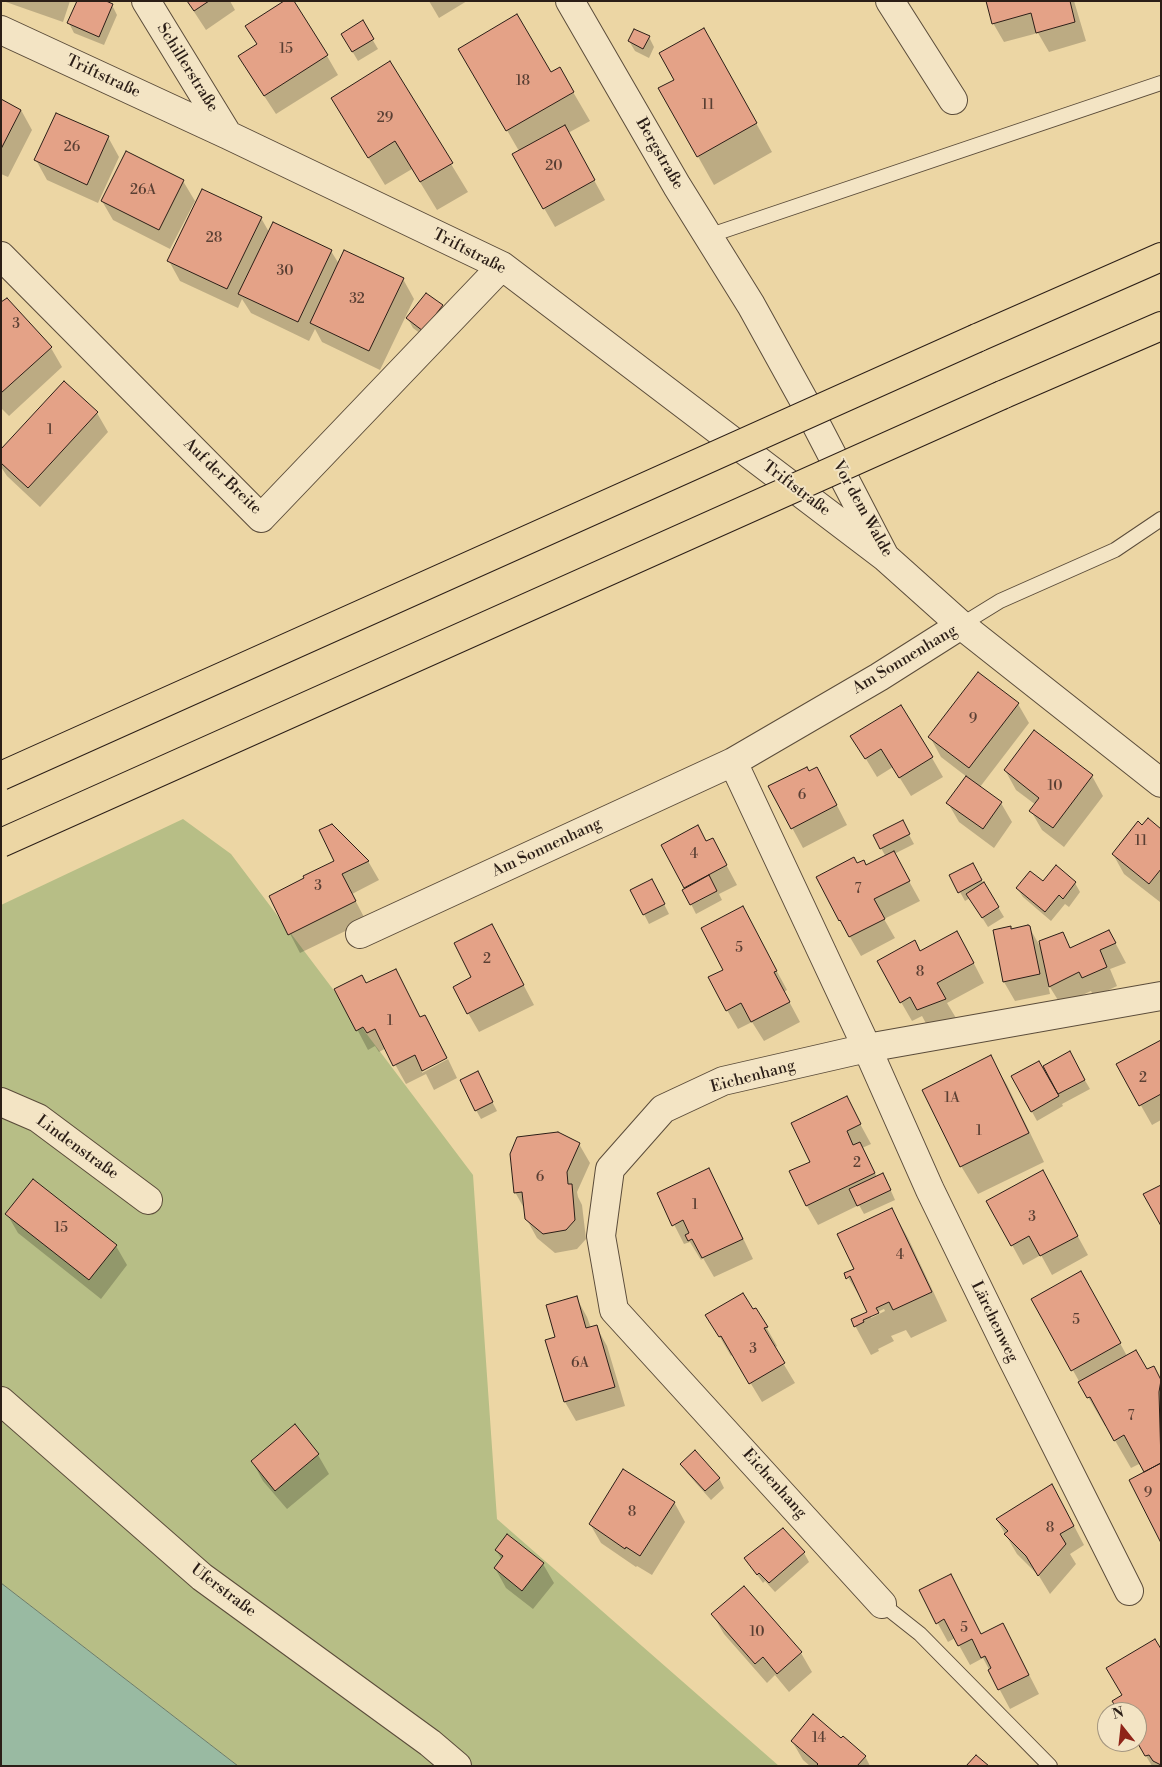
<!DOCTYPE html>
<meta charset="utf-8">
<style>
body{margin:0}
#map{position:relative;width:1162px;height:1767px;overflow:hidden;background:#ecd6a4;font-family:"Libre Bodoni",serif}
canvas{display:block}
.frame{position:absolute;inset:0;border:2px solid #2b1e17;pointer-events:none}
.north{position:absolute;left:1097px;top:1702px;width:50px;height:50px;box-sizing:border-box;background:#f3e4c4;border:1px solid #a3957f;border-radius:50%;rotate:344deg;font-size:14px;font-weight:700;line-height:20px;text-align:center;color:#2b1e17}
.north::after{content:'';display:block;margin:auto;width:18px;height:22px;background:#8f2418;clip-path:polygon(50% 0,100% 100%,50% 72%,0 100%)}
</style>
<div id="map">
<canvas width="1162" height="1767"></canvas>
<div class="frame"></div>
<div class="north">N</div>
</div>
<script>
const c = document.querySelector('canvas').getContext('2d');
c.lineJoin = 'round';
function fill(path, color) { c.fillStyle = color; c.fill(path, 'evenodd'); }
const shape = rows => new Path2D(rows.map(r => 'M' + r).join(''));
function stroke(path, color, width, dash) { c.strokeStyle = color; c.lineWidth = width; c.lineCap = dash ? 'butt' : 'round'; c.setLineDash(dash || []); c.stroke(path); }
function write(font, color, halo, rows, align = 'center') {
  c.font = font + ' "Libre Bodoni",serif'; c.lineWidth = 4; c.setLineDash([]); c.textBaseline = 'middle'; c.strokeStyle = halo; c.fillStyle = color; for (const [text, x, y, turn = 0] of rows) {
    c.save(); c.translate(x, y); c.rotate((+turn || 0) * Math.PI / 180); c.textAlign = isNaN(turn) ? turn : align; if (halo) c.strokeText(text, 0, 0); c.fillText(text, 0, 0); c.restore();
  }
}
const green = shape([
 [183,819,231,854,473,1175,497,1519,779,1766,238,1766,1,1583,1,905]
]);
const water = shape([
 [1,1583,238,1766,1,1766,1,1583]
]);
const shadow = shape([
 [3,1,70,1,63,22],
 [187,1,230,1,235,10,206,30],
 [429,1,467,1,439,18],
 [987,1,1074,1,1086,41,1049,52,1038,33,1004,42,993,23],
 [112,5,117,15,104,45,74,33,69,23],
 [362,22,378,49,358,61,342,34],
 [247,27,327,56,338,75,276,114,251,76,258,45],
 [649,37,654,47,649,58,635,51,629,41],
 [460,49,550,73,559,68,590,121,568,133,605,200,555,227,544,208,519,151],
 [720,58,772,152,714,185,660,89],
 [332,98,451,164,468,192,437,210,412,169,385,185],
 [1,101,21,110,32,130,8,177,1,174],
 [108,137,119,157,98,203,47,180,36,160],
 [126,153,183,181,195,201,170,249,113,220,102,201],
 [261,218,269,232,331,251,339,264,403,279,414,299,380,370,322,342,315,329,309,341,251,313,242,299,238,308,180,281,169,261],
 [1,304,51,348,62,367,9,416,1,408],
 [442,306,447,316,429,340,413,328,408,319],
 [97,413,108,432,40,507,7,476,1,467,1,451],
 [1018,704,1029,723,980,787,1001,803,1012,822,994,848,959,822,948,803,967,777,941,757,930,737],
 [1035,732,1092,776,1103,796,1064,847,1042,830,1031,811,1036,805,1016,790,1005,770],
 [852,736,932,758,943,777,911,796,893,767,877,777],
 [770,787,828,788,847,825,803,848],
 [1142,827,1161,830,1160,902,1124,874,1113,854],
 [907,831,914,844,894,854,920,901,884,919,895,938,861,956,840,920,857,865,866,867,886,857,881,848],
 [713,840,737,885,719,894,722,900,696,914,684,890,686,889,663,845,707,842],
 [368,861,379,880,352,894,366,921,300,953,271,897],
 [972,864,1004,917,988,927,970,898,965,901,951,876],
 [1043,883,1075,883,1080,892,1069,907,1065,904,1051,921,1023,897,1017,888],
 [657,890,669,914,649,924,644,914],
 [492,925,534,1005,479,1032,468,1013,473,978],
 [753,927,787,990,784,992,800,1022,764,1041,752,1022,738,1029,727,1010,724,971],
 [1029,927,1041,948,1062,934,1071,949,1109,931,1126,963,1110,969,1117,986,1094,997,1091,991,1061,1005,1048,984,1050,994,1015,1001,1004,982,994,931,1012,931],
 [920,952,968,952,984,983,947,1003,956,1018,929,1029,922,1016,912,1021,901,1002],
 [366,985,421,1018,425,1016,447,1057,422,1070,422,1073,448,1059,457,1078,434,1090,426,1074,406,1084,386,1048,379,1052,375,1046,368,1050,336,989],
 [1161,1041,1161,1120,1152,1125,1118,1065],
 [1069,1053,1090,1089,1062,1104,1063,1106,1037,1121,1013,1077,1042,1068],
 [990,1057,1007,1085,1044,1162,978,1194,961,1166],
 [482,1082,497,1111,481,1119,476,1110],
 [846,1098,871,1144,862,1148,877,1177,888,1184,895,1200,864,1214,859,1205,818,1225,807,1206,812,1162],
 [579,1144,590,1163,577,1192,578,1197,582,1205,586,1239,577,1249,555,1253,537,1238,526,1218,525,1210,515,1192],
 [708,1169,719,1188,753,1259,714,1277,703,1258,701,1260,690,1242,684,1244,658,1193],
 [34,1181,116,1246,127,1265,101,1299,18,1233,7,1214],
 [1053,1191,1088,1255,1052,1275,1041,1255,1023,1265,988,1201],
 [892,1210,908,1238,947,1321,911,1338,906,1330,891,1336,894,1341,878,1349,879,1351,871,1355,852,1320,869,1312,846,1274,855,1270],
 [884,1309,885,1311,871,1318,871,1315],
 [1092,1292,1127,1356,1161,1381,1161,1540,1146,1473,1141,1463,1131,1468,1106,1425,1105,1426,1084,1390,1033,1299],
 [576,1297,587,1317,591,1328,596,1326,607,1346,625,1406,576,1421,565,1402,547,1341,557,1338],
 [752,1311,766,1327,777,1346,774,1348,795,1383,762,1402,733,1354,731,1356,707,1315],
 [318,1455,329,1474,287,1509,263,1481,252,1461],
 [682,1464,719,1478,724,1488,711,1500,687,1473],
 [674,1502,685,1522,652,1575,637,1566,636,1567,601,1543,590,1524],
 [1063,1505,1084,1545,1070,1554,1076,1564,1050,1594,1039,1576,1017,1554,997,1520],
 [783,1529,804,1553,809,1562,775,1592,765,1581,763,1583,746,1559],
 [508,1535,543,1564,554,1583,533,1609,506,1588,495,1568,502,1560,496,1550],
 [920,1591,981,1635,1003,1624,1039,1694,1010,1709,983,1658,970,1665,955,1638,948,1642],
 [713,1615,801,1653,812,1672,789,1692,775,1675,767,1683,724,1634],
 [1161,1651,1161,1766,1152,1766,1137,1741,1137,1712,1120,1712,1123,1695],
 [792,1741,865,1756,870,1766,810,1766,803,1760]
]);
const building = shape([
 [77,1,106,1,113,4,99,37,67,23,77,1],
 [187,1,209,1,194,11,187,1],
 [284,1,294,1,328,55,264,96,238,56,257,44,245,26,284,1],
 [986,1,1070,1,1075,22,1036,33,1031,13,992,24,986,1],
 [517,14,551,72,560,67,574,92,506,131,458,49,517,14],
 [363,20,374,39,352,52,341,34,363,20],
 [704,28,757,123,697,157,658,88,674,80,659,53,704,28],
 [634,29,650,36,643,49,628,41,634,29],
 [390,61,453,163,420,182,395,141,368,158,331,98,390,61],
 [1,99,21,110,1,149,1,99],
 [56,113,109,136,87,185,34,160,56,113],
 [565,125,595,180,543,209,512,154,565,125],
 [126,151,184,180,159,230,101,201,126,151],
 [202,189,262,217,227,289,167,261,202,189],
 [273,222,332,250,298,322,238,294,273,222],
 [344,250,404,278,369,351,310,323,344,250],
 [426,293,443,305,423,331,406,318,426,293],
 [7,298,52,347,1,393,1,302,7,298],
 [64,381,98,412,28,488,1,463,1,449,64,381],
 [978,672,1019,703,969,768,928,737,978,672],
 [901,705,933,757,899,778,881,749,865,759,850,736,901,705],
 [1034,730,1093,775,1053,828,1029,811,1039,798,1004,770,1034,730],
 [807,767,809,771,817,767,837,805,791,829,768,786,807,767],
 [966,776,1002,802,983,829,946,803,966,776],
 [1148,818,1161,829,1161,869,1149,884,1112,854,1138,821,1142,825,1148,818],
 [903,820,910,834,880,849,873,835,903,820],
 [332,824,369,861,342,874,356,901,288,935,269,896,304,878,303,876,334,861,319,830,332,824],
 [698,825,706,841,713,838,727,865,684,888,661,845,698,825],
 [894,851,910,881,874,899,885,919,849,937,840,920,839,921,816,877,854,857,857,863,864,860,866,865,894,851],
 [973,863,982,880,958,893,949,875,973,863],
 [1056,865,1076,882,1063,899,1059,895,1045,912,1016,888,1030,871,1043,881,1056,865],
 [709,875,717,891,690,905,682,890,709,875],
 [652,879,665,904,643,915,630,890,652,879],
 [984,882,999,907,982,918,966,894,984,882],
 [743,906,777,971,774,972,790,1002,751,1022,741,1003,726,1011,708,977,723,970,701,928,743,906],
 [492,924,524,985,467,1014,453,987,471,977,454,943,492,924],
 [1028,925,1030,926,1040,974,1003,982,993,930,1011,926,1011,929,1028,925],
 [1109,930,1116,943,1100,950,1107,967,1082,978,1079,972,1049,987,1039,941,1063,932,1070,948,1109,930],
 [957,931,974,963,937,983,946,999,917,1010,910,997,900,1003,877,961,915,940,920,951,957,931],
 [396,969,420,1017,425,1015,447,1058,422,1071,415,1055,393,1066,375,1029,367,1033,363,1027,356,1031,334,989,362,975,366,983,396,969],
 [1161,1040,1161,1094,1139,1106,1116,1064,1161,1040],
 [1070,1051,1085,1080,1058,1094,1043,1066,1070,1051],
 [991,1055,1029,1133,960,1167,922,1090,991,1055],
 [1039,1061,1059,1096,1031,1112,1011,1076,1039,1061],
 [478,1071,493,1102,475,1111,460,1080,478,1071],
 [847,1096,861,1124,847,1131,853,1145,860,1142,875,1173,806,1206,789,1171,810,1162,791,1123,847,1096],
 [558,1132,580,1143,567,1172,568,1184,572,1184,575,1220,566,1230,543,1234,525,1219,522,1192,514,1193,510,1154,517,1137,558,1132],
 [709,1168,743,1239,702,1258,692,1239,688,1241,685,1235,689,1233,683,1220,672,1226,657,1193,709,1168],
 [1043,1170,1078,1236,1040,1256,1029,1236,1011,1246,986,1201,1043,1170],
 [883,1173,891,1190,857,1206,849,1189,883,1173],
 [33,1179,117,1245,89,1280,5,1214,33,1179],
 [1161,1185,1161,1226,1143,1194,1161,1185],
 [892,1208,932,1292,893,1310,889,1302,876,1308,879,1313,863,1320,864,1322,854,1327,851,1319,867,1312,850,1276,846,1279,844,1273,854,1269,837,1234,892,1208],
 [1081,1271,1121,1343,1071,1371,1031,1299,1081,1271],
 [743,1293,753,1309,756,1308,768,1327,764,1328,785,1363,749,1384,721,1336,719,1337,705,1315,743,1293],
 [577,1296,586,1328,597,1325,615,1387,564,1402,545,1340,555,1337,546,1305,577,1296],
 [1136,1350,1147,1369,1154,1366,1161,1380,1159,1392,1161,1463,1144,1472,1124,1435,1114,1441,1090,1397,1087,1398,1078,1382,1136,1350],
 [295,1424,319,1454,275,1491,251,1461,295,1424],
 [695,1450,720,1478,705,1491,680,1464,695,1450],
 [1161,1463,1161,1543,1129,1480,1161,1463],
 [623,1469,675,1502,640,1556,626,1547,625,1549,589,1524,623,1469],
 [1052,1484,1074,1526,1060,1534,1066,1544,1038,1576,1026,1556,1004,1534,1008,1531,996,1519,1052,1484],
 [783,1528,805,1552,769,1583,759,1573,757,1575,744,1558,783,1528],
 [507,1534,544,1563,522,1591,494,1568,503,1556,495,1550,507,1534],
 [951,1574,981,1634,1003,1623,1029,1675,998,1690,988,1670,991,1668,985,1656,981,1658,972,1639,958,1646,944,1619,936,1624,919,1590,951,1574],
 [744,1586,802,1652,777,1674,763,1657,755,1664,711,1614,744,1586],
 [1155,1639,1161,1649,1161,1765,1153,1761,1149,1755,1145,1756,1137,1742,1137,1712,1119,1712,1112,1701,1122,1695,1106,1668,1155,1639],
 [813,1714,841,1738,843,1736,866,1756,857,1766,816,1766,818,1764,791,1741,813,1714],
 [976,1755,989,1766,966,1766,976,1755]
]);
const service = shape([
 [708,236,1161,83],
 [961,625,1000,601,1115,550,1161,519],
 [882,1604,920,1634,1050,1766]
]);
const minor = shape([
 [146,1,228,135],
 [570,1,677,186,751,305,803,399,885,557,961,625,1161,783],
 [890,1,953,100],
 [1,30,228,135,502,266,885,557],
 [1,256,261,518,502,266],
 [733,762,867,1048,930,1190,1010,1354,1129,1591],
 [360,934,733,762,879,677,961,625],
 [1,1102,38,1118,148,1200],
 [1,1401,202,1577,430,1743,457,1766],
 [882,1604,614,1310,601,1236,610,1169,663,1109,723,1081,867,1048,1161,996]
]);
const motorway = shape([
 [977,338,1161,257],
 [1002,395,1161,326]
]);
const motorwayBridge = shape([
 [1,776,977,338],
 [1,843,1002,395]
]);
const numberNames = [
 ["15",286,50],
 ["18",523,82],
 ["11",708,106],
 ["29",385,119],
 ["26",72,148],
 ["20",554,167],
 ["26A",143,191],
 ["28",214,239],
 ["30",285,272],
 ["32",357,300],
 ["3",16,325],
 ["1",50,431],
 ["9",973,720],
 ["10",1055,787],
 ["6",802,796],
 ["11",1141,842],
 ["4",694,855],
 ["3",318,887],
 ["7",858,890],
 ["5",739,949],
 ["2",487,960],
 ["8",920,973],
 ["1",390,1022],
 ["2",1143,1079],
 ["1A",952,1099],
 ["1",979,1132],
 ["2",857,1164],
 ["6",540,1178],
 ["1",695,1206],
 ["3",1032,1218],
 ["15",61,1229],
 ["4",900,1256],
 ["5",1076,1321],
 ["3",753,1350],
 ["6A",580,1364],
 ["7",1131,1417],
 ["9",1148,1494],
 ["8",632,1513],
 ["8",1050,1529],
 ["5",964,1629],
 ["10",757,1633],
 ["14",819,1739]
];
const streetNames = [
 ["Schillerstraße",187,68,58],
 ["Triftstraße",103,77,25],
 ["Bergstraße",659,154,60],
 ["Triftstraße",469,252,27],
 ["Auf der Breite",222,477,44],
 ["Triftstraße",796,489,37],
 ["Vor dem Walde",862,509,61],
 ["Am Sonnenhang",905,660,-31],
 ["Am Sonnenhang",547,848,-25],
 ["Eichenhang",753,1077,-15],
 ["Lindenstraße",77,1148,36],
 ["Lärchenweg",994,1322,64],
 ["Eichenhang",774,1484,48],
 ["Uferstraße",223,1591,37]
];
fill(green, '#b7be86');
fill(water, '#99baa2');
stroke(water, '#6d7c6a', 1);
fill(shadow, '#0003');
fill(building, '#e4a287');
stroke(building, '#2b1e17', 1);
stroke(service, '#5b4c3a', 16);
stroke(minor, '#5b4c3a', 30);
stroke(motorway, '#2b1e17', 30);
stroke(service, '#f3e4c4', 14);
stroke(minor, '#f3e4c4', 28);
stroke(motorway, '#ecd6a4', 28);
stroke(motorwayBridge, '#2b1e17', 30, []);
stroke(motorwayBridge, '#ecd6a4', 28);
write('14px', '#593f33', null, numberNames);
write('16px', '#2b1e17', '#f3e4c4', streetNames);
</script>
